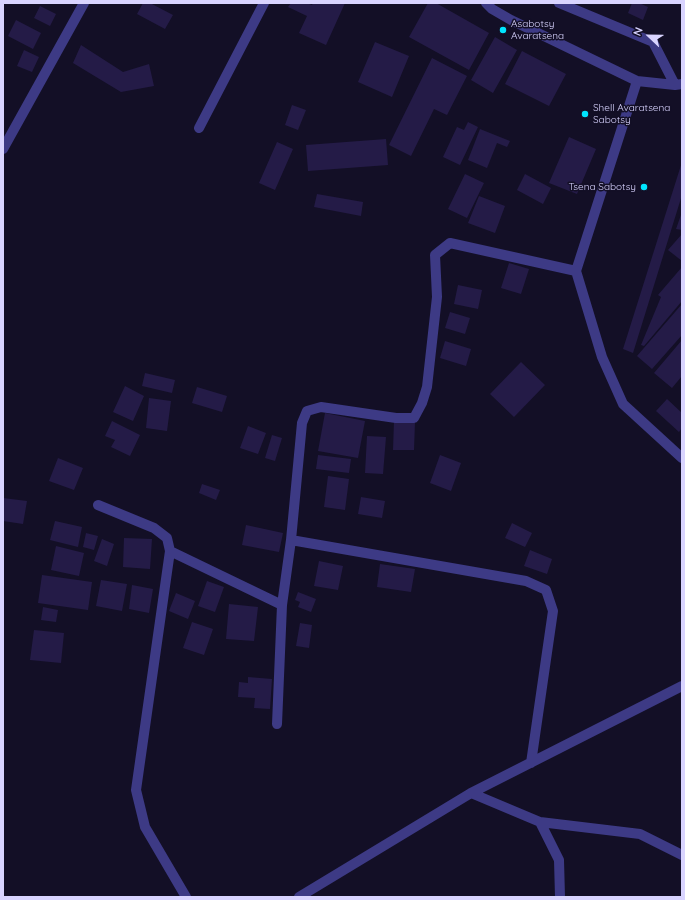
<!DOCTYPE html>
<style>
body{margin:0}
#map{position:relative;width:685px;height:900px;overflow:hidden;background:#130f26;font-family:Quicksand,sans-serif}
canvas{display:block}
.frame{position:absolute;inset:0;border:4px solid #d9d4ff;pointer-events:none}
.north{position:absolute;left:629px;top:16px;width:40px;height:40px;-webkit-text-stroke:3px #130f26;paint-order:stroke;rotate:292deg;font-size:11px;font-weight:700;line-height:16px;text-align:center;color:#d9d4ff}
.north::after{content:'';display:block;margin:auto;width:14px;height:18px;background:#d9d4ff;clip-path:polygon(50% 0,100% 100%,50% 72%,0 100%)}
</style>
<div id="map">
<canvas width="685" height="900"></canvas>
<div class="frame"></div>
<div class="north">N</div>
</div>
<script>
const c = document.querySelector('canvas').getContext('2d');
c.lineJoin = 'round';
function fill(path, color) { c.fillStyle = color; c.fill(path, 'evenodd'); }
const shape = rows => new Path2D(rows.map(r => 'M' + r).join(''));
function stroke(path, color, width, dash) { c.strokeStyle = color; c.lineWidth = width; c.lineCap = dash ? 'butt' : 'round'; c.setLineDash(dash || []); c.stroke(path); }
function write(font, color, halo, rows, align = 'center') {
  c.font = font + ' Quicksand,sans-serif'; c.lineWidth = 3; c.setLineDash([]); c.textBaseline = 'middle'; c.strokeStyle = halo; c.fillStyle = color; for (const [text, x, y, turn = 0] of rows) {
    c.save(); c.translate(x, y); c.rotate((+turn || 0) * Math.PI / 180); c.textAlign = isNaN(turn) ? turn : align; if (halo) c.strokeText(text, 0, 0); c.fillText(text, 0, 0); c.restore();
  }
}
const building = shape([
 [143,3,150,3,173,15,165,29,137,14],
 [291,3,306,3,312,5,313,3,345,3,326,45,299,33,307,16,288,7],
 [428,3,436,3,489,33,469,70,409,37],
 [632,3,639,3,648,7,643,20,628,13],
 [40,6,56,14,50,26,34,18],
 [16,20,41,33,33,49,8,36],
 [495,37,517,50,493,93,471,80],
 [375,42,409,56,392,97,358,82],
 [81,45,123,72,149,64,154,86,121,92,73,63],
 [24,50,39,57,32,72,17,66],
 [522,51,566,74,549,106,505,84],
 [432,58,467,76,447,115,434,109,411,156,389,145],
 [292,105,306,110,298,130,285,125],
 [468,122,478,127,460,165,443,157,457,127,464,130],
 [480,129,510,141,507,147,497,143,487,168,468,160],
 [569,137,596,149,577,194,549,183],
 [386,139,388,165,308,171,306,145],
 [277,142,293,149,275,190,259,183],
 [682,162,682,195,633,353,623,349],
 [465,174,484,183,467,218,448,209],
 [525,174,551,188,543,204,517,190],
 [317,194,363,202,361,216,314,207],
 [479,196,505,206,495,233,468,223],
 [682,212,682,230,676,229],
 [682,234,682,261,668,250],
 [509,263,529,269,521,294,501,288],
 [682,267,682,301,644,346,641,345,661,297,658,295],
 [458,285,482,290,478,309,454,304],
 [682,304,682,335,652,369,637,356],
 [450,312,470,318,465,334,445,328],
 [682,340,682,376,672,388,654,373],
 [445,341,471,349,466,366,440,358],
 [521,362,545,385,514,417,490,394],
 [145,373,175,380,172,393,142,386],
 [125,386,144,396,133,421,113,412],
 [197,387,227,396,222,412,192,403],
 [149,398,171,401,167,431,146,428],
 [667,399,682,413,682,428,679,432,656,411],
 [325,413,365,421,358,458,318,451],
 [112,421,140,435,130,456,111,447,115,440,105,436],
 [394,421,415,422,414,450,393,450],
 [248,426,266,433,258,454,240,448],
 [272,435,282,438,275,461,265,458],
 [367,436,386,437,383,474,365,473],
 [318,455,351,459,349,473,316,469],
 [440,455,461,463,451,491,430,483],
 [58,458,83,468,74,490,49,481],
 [328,476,349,479,345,510,324,507],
 [202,484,220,490,216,500,199,493],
 [361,497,385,501,382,518,358,514],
 [3,498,27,501,23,524,3,521],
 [55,521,82,527,78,547,50,540],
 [512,523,532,533,525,547,505,538],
 [246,525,283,533,279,552,242,545],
 [86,533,98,536,94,550,83,547],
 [124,538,152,539,150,569,123,567],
 [102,539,114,544,107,566,94,561],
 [56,546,84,553,79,576,51,570],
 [530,550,552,559,547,574,524,566],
 [319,561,343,566,338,590,314,586],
 [380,564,415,569,411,592,377,587],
 [42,575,92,582,88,610,38,603],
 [101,580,127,584,122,611,96,606],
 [207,581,224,587,215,612,198,606],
 [132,585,153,589,149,613,129,609],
 [298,592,316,599,311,612,298,607,300,602,295,600],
 [176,593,195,601,188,619,169,611],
 [229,604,258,607,254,641,226,639],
 [43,607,58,610,56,622,41,620],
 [192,622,213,629,204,655,183,648],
 [300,623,312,625,309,648,296,646],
 [34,630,64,633,61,663,30,660],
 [248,677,272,679,270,709,254,708,255,698,238,697,239,682,248,683]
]);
const minor = shape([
 [486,3,492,9,511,20,637,81,675,85,682,84],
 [559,3,653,42,675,85],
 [637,81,576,271,602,357,623,404,682,458],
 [199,128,264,3],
 [3,149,84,3],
 [98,505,154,528,167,538,170,551],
 [277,724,282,605],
 [531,763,553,611,546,590,526,581,291,540,302,423,307,411,321,407,396,418,414,418,422,403,427,387,437,297,435,255,450,243,576,271],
 [471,793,540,822,640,834,682,855],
 [540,822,559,860,560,897],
 [186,897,145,827,136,790,170,551,282,605,291,540],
 [299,897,471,793,682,686]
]);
const markers = [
 [503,30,4,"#00e5ff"],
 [585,114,4,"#00e5ff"],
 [644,187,4,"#00e5ff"]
];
const poiNames = [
 ["Asabotsy",511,24],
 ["Avaratsena",511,36],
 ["Shell Avaratsena",593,108],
 ["Sabotsy",593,120],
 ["Tsena Sabotsy",636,187,"right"]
];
fill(building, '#241b47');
stroke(minor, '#3d3a85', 10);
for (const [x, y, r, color] of markers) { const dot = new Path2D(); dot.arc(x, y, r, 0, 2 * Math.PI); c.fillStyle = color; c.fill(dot); stroke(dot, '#130f26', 1.5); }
write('10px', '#d9d4ff', '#130f26', poiNames, 'left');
</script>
